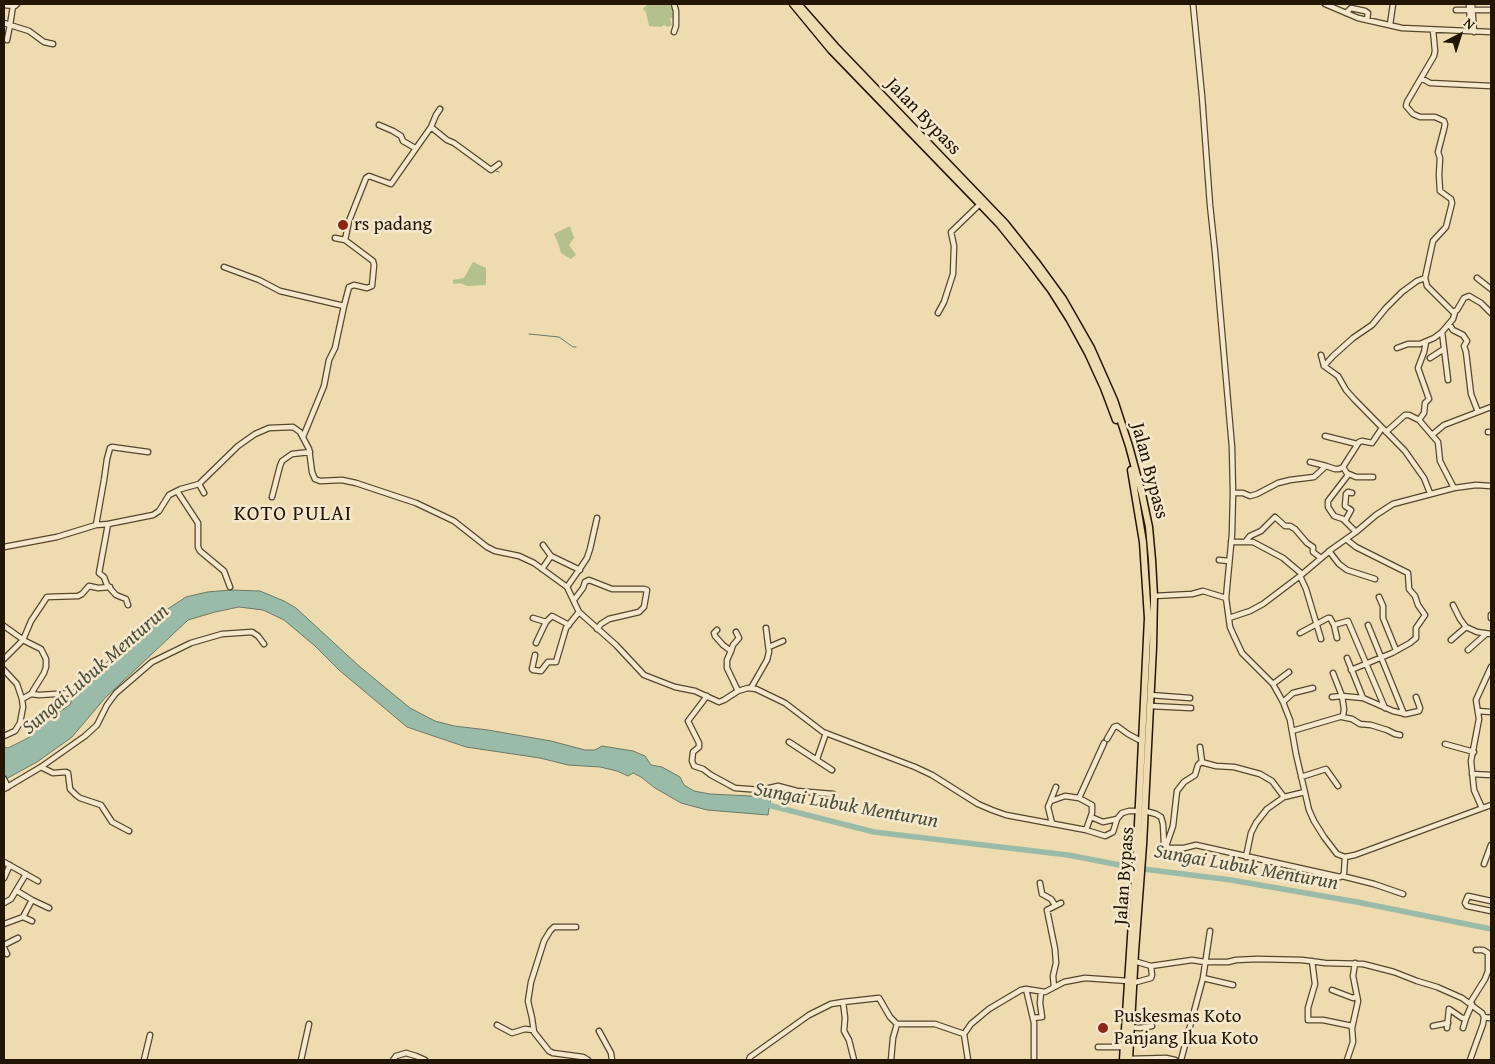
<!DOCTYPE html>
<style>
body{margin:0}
#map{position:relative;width:1495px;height:1064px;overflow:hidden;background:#efdbb0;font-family:"Gentium Book Plus",serif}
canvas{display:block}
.frame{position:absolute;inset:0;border:5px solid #221502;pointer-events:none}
.north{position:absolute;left:1435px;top:10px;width:50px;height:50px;-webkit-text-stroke:4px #f5e8cc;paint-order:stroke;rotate:40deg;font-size:14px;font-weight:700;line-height:20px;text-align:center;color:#221502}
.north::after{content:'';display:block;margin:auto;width:18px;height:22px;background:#221502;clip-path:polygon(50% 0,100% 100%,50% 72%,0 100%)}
</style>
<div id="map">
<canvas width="1495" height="1064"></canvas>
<div class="frame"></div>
<div class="north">N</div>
</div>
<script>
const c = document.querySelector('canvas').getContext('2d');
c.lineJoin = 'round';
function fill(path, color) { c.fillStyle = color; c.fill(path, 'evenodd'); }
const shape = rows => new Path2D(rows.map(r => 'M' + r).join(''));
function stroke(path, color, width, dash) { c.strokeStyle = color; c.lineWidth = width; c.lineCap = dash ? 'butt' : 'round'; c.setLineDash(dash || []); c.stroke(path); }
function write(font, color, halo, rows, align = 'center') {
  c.font = font + ' "Gentium Book Plus",serif'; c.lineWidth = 5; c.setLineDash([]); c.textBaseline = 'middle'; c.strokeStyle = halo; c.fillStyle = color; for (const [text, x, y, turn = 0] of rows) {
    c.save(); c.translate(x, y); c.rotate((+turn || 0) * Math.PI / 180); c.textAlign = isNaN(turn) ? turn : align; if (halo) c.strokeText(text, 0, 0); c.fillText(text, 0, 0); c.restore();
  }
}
const green = shape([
 [648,4,669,4,673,9,672,12,675,15,670,19,672,25,668,27,664,25,661,27,649,26,646,12,643,9],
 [570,226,574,238,569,245,576,255,571,259,561,253,558,243,554,234],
 [473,262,486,268,486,285,467,286,460,283,453,284,453,280,464,278]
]);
const water = shape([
 [231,590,260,591,284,601,296,608,359,666,410,708,435,721,454,726,488,730,551,741,585,750,595,750,602,746,633,751,645,756,651,765,662,767,680,777,684,785,694,791,710,794,771,797,768,815,707,810,681,803,655,788,641,777,633,773,628,776,617,771,600,767,568,765,540,758,466,747,407,727,339,670,315,646,284,620,263,610,239,607,215,612,188,620,105,698,72,737,37,762,4,780,4,747,8,748,28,738,44,721,70,705,72,699,107,662,142,633,160,614,186,597,207,592,231,590]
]);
const stream = shape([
 [478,158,484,163],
 [493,170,499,172],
 [529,334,559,337,573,347,576,347]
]);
const river = shape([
 [762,805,768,805,874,832,1068,855,1135,868,1231,880,1357,902,1491,929]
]);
const minor = shape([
 [674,4,676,11,676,26,674,32],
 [1193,4,1202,96,1210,205,1215,252,1232,447,1233,493,1232,534,1226,598,1230,627,1234,636,1242,653,1273,684,1283,702,1290,720,1296,754,1309,810,1314,821,1324,837,1337,854,1345,857,1355,855,1491,805],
 [1325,4,1358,18,1402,28,1491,32],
 [1469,4,1470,20],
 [1472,4,1474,32],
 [4,5,15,6,17,4],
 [13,6,10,25,29,31,44,42,53,44],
 [1456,10,1491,10],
 [1346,13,1351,8,1365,11,1368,13,1367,20],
 [4,23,10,25,7,40],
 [1390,25,1393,4],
 [1433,30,1435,51,1434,56,1407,102,1406,106,1413,114,1420,117,1435,117,1444,121,1445,124,1444,129,1438,152,1440,158,1439,175,1440,191,1451,199,1452,203,1446,227,1433,241,1425,278,1427,286,1453,312,1457,310,1464,298,1469,296,1481,303,1491,313],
 [1421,78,1430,83,1491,86],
 [379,125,393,131,401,136,403,141,415,148],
 [431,127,447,140,454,143,491,170,499,164],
 [335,238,345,240],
 [224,267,259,280,280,291,344,306],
 [1477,278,1491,289],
 [938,313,944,302,953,274,954,246,951,232,980,204],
 [1449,324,1453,330,1463,335,1467,341,1464,346,1466,352,1471,394,1478,412],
 [1442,332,1448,380],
 [1397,348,1408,344,1420,344,1434,338,1442,332,1453,319,1455,312],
 [1321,355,1324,366,1338,376,1346,390,1354,399,1405,451,1424,478,1430,493],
 [1430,358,1444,349],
 [1324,366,1333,356,1353,338,1372,325,1386,308,1402,292,1417,281,1425,278],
 [1419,420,1424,413,1425,403,1429,399,1418,368,1424,352,1426,342],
 [1386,432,1405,415,1409,415,1419,420,1438,442,1440,461,1454,488],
 [1488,432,1491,432],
 [1432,435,1444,425,1491,407],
 [1325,436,1357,444],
 [303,437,324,386,329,360,335,348,344,306,349,287,354,285,367,288,372,286,374,265,373,261,345,240,349,221,366,178,369,176,391,184,431,127,436,115,440,109],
 [1310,462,1326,466],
 [1343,467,1348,475,1328,501,1328,507,1334,516,1343,519,1356,532],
 [1349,474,1356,477,1373,477],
 [199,484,204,493],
 [177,491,198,523,198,547,200,551,224,571,230,587],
 [1233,493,1243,493,1250,496,1257,494,1278,483,1290,480,1314,477,1326,466,1335,469,1339,469,1343,467,1359,442,1362,441,1372,443,1382,428],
 [272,497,280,466,282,461,292,454,310,452],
 [1345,521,1351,510,1345,506,1346,494,1348,492,1352,493],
 [108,524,99,573,104,577,107,585,116,595,126,599,128,605],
 [96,525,104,480,107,459,110,448,112,447,148,452],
 [1346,539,1356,547,1408,573,1409,589,1415,596,1418,605,1425,615,1416,628,1416,638,1410,643,1392,653,1351,670],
 [1246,541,1250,536,1261,531,1275,517,1285,526,1290,526,1295,529,1307,543,1313,547,1313,552,1321,558],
 [1231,542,1253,542,1283,558,1302,574],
 [543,545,551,556],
 [4,547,57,537,96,525,108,524,153,515,159,511,169,495,181,489,199,484,238,446,255,434,269,428,293,427,300,432,309,449,312,472,315,479,320,481,342,480,356,483,416,503,454,521,487,547,495,551,519,556,534,563,567,587,579,612,616,645,644,675,675,687,695,691,719,702,724,700,738,691,748,688,756,689,785,703,823,732,915,767,932,775,978,804,992,810,1006,815,1086,830,1105,836,1113,832,1117,819,1122,813,1129,811,1138,811],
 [1329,551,1339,564,1347,570,1375,579],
 [1219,560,1229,561],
 [542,569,551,556,580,570],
 [1300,576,1306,589,1321,639],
 [567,587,581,567,587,558,590,549,597,518],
 [1154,596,1192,594,1203,591,1226,598],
 [1379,597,1383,606,1383,618,1396,650],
 [574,600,583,588,585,582,589,580,612,589,644,589,647,590,644,607,639,612,609,619,601,624,597,629],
 [1453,605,1460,619,1466,627,1477,632,1491,634],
 [1491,615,1491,618],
 [533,618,546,622],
 [1229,618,1250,611,1263,604,1300,576,1332,549,1356,532,1376,515,1393,504,1454,488,1476,485,1491,486],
 [1334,625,1337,638],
 [1368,625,1404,714],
 [4,626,25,641,41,649,46,659,46,667,44,673,31,694,22,699],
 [717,630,714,633,715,636,723,645,731,651,727,660,727,668,738,691],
 [1300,633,1328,618,1330,618,1334,625,1348,621,1385,708],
 [1451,640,1466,627],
 [536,643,546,622,552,616,569,625],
 [769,647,783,641],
 [1468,650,1486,634],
 [731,651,733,645,739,638,736,632],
 [535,655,532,669,533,670,541,671,548,662,556,662,566,628,579,612],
 [1347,658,1363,698],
 [4,659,23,640,31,621,47,597,78,596,82,594,89,586,98,588,110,587],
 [4,670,17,684,22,699,23,707,20,723,15,731,4,736],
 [1273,684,1289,672],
 [751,688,767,660,769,652,766,628],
 [31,694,39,695,72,693],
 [1150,695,1190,698],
 [707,696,688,721,699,743,699,747,693,752,692,761,694,766,703,769,711,775,735,788,761,790,778,786,797,791,833,794],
 [1332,697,1342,696,1363,698,1393,711,1406,714,1419,711,1420,708,1416,697],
 [1283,702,1293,693,1313,688],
 [1150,706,1191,708],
 [1478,711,1491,712],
 [1342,717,1352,719,1360,724,1371,725,1387,730,1395,734,1400,735],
 [1292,731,1343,716,1344,709,1342,696,1333,673],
 [1107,739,1114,727,1117,726,1128,734,1141,741],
 [789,742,832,770],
 [1445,744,1474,752],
 [1200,747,1202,762],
 [817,759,826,733],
 [41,767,53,773,66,772,68,773,70,789,76,795,80,798,101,805,112,822,129,831],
 [1472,774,1491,775],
 [1301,777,1326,769,1338,786],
 [4,779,8,787],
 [4,789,41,767,85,736,97,725,107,705,116,693,152,662,191,643,222,634,252,632,258,636,264,644],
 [1079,798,1104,743],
 [1051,801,1065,796,1079,798,1092,805,1092,813,1086,830],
 [1482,808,1474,790,1471,761,1479,719,1476,700,1491,667],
 [1145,811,1156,814,1161,817,1163,824,1164,844,1169,848,1184,848,1196,845,1340,877,1342,876,1344,873,1345,857],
 [1091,817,1103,822,1117,819],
 [1052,823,1048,807,1056,787],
 [1166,846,1173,826,1177,791,1184,782,1195,775,1198,765,1201,762,1216,766,1234,767,1260,774,1272,781,1284,797],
 [1246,857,1251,833,1256,823,1267,809,1284,797,1305,792],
 [4,862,38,881],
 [1484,864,1491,845],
 [1342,876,1374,884,1403,894],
 [4,878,10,865],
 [1040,883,1042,894,1051,899,1055,905],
 [17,891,32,900,49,908],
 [1491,901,1468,896,1465,903,1467,906,1491,911],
 [4,903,11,899,26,874],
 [23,917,32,921],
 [4,924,23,917,32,900],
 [576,927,554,927,550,931,544,941,531,982,528,1001,532,1018,534,1032,549,1051,553,1053,583,1057,588,1060],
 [4,945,18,938],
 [4,948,7,954],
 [1134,961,1151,966,1192,960,1205,962,1228,962,1236,960,1257,959,1302,960,1325,963,1363,964,1394,972,1417,981,1437,987,1462,998,1482,1013,1484,1017,1483,1024,1470,1060],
 [1312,961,1315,984,1308,1008,1308,1020,1323,1020,1352,1026],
 [1203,978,1233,985],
 [1133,983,1151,978,1152,975,1151,966],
 [1054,987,1053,976,1056,963,1055,949,1047,910,1061,903],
 [1026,989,1034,1023,1034,1060],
 [1332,990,1353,998,1357,996],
 [843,1002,845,1018,844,1031,849,1040,854,1060],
 [1470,1003,1485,979,1488,971,1488,953,1483,950,1476,950],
 [1484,1017,1489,1018,1491,1017],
 [1033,1018,1042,1017,1040,1003,1041,992],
 [497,1025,512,1033,525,1029,533,1030],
 [1433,1026,1448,1023],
 [1129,1027,1140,1028,1152,1026],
 [1447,1028,1449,1009,1462,1018,1466,1018,1472,1004],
 [1463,1028,1466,1018],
 [599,1031,611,1053,612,1060],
 [964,1034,968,1060],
 [1098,1047,1124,1047],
 [1129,1059,1166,1058,1175,1060],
 [144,1060,150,1035],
 [301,1060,309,1024],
 [393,1060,396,1056,406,1053,416,1056,425,1060],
 [749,1060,750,1057,809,1015,831,1004,843,1002,879,998,890,1017,897,1024,935,1024,964,1034,971,1024,989,1009,1021,990,1026,989,1045,992,1064,982,1085,978,1128,981],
 [891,1060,893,1038,897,1024],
 [1181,1060,1203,978,1210,931],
 [1347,1060,1353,1042,1352,1028,1358,1001,1353,976,1355,963]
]);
const highway = shape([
 [793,4,831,50,980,204,1000,225,1029,261,1051,290,1070,320,1088,353,1104,388,1116,420],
 [798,4,835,46,1005,223,1036,262,1063,299,1091,348,1114,400,1129,446,1142,494,1149,527,1152,560,1154,596,1153,647,1143,845,1135,952,1129,1060],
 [1123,1060,1137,845,1148,618,1143,542,1131,470]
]);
const markers = [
 [343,225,6,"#8f2418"],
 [1103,1028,6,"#8f2418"]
];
const streetNames = [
 ["Jalan Bypass",923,117,46],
 ["Jalan Bypass",1149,471,75],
 ["Jalan Bypass",1125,876,-86]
];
const poiNames = [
 ["rs padang",354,225],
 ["Puskesmas Koto",1114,1017],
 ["Panjang Ikua Koto",1114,1039]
];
const waterNames = [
 ["Sungai Lubuk Menturun",96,670,-41],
 ["Sungai Lubuk Menturun",846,806,10],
 ["Sungai Lubuk Menturun",1246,868,10]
];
const quarterNames = [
 ["KOTO PULAI",293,515]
];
fill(green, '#b4c18f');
fill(water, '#9abba8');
stroke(water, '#6a7966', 1);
stroke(stream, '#6a7966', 1);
stroke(river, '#9abba8', 5.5);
stroke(minor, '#55462e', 7);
stroke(highway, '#221502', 9);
stroke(minor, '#f5e8cc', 4.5);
stroke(highway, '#efdbb0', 6);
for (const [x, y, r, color] of markers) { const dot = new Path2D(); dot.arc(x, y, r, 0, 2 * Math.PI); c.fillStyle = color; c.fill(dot); stroke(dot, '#f5e8cc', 2); }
write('19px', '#221502', '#f5e8cc', streetNames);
write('19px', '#221502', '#f5e8cc', poiNames, 'left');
write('italic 20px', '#4c4f3c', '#f5e8cc', waterNames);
c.letterSpacing = '1px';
write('21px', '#221502', '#f5e8cc', quarterNames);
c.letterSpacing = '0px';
</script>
